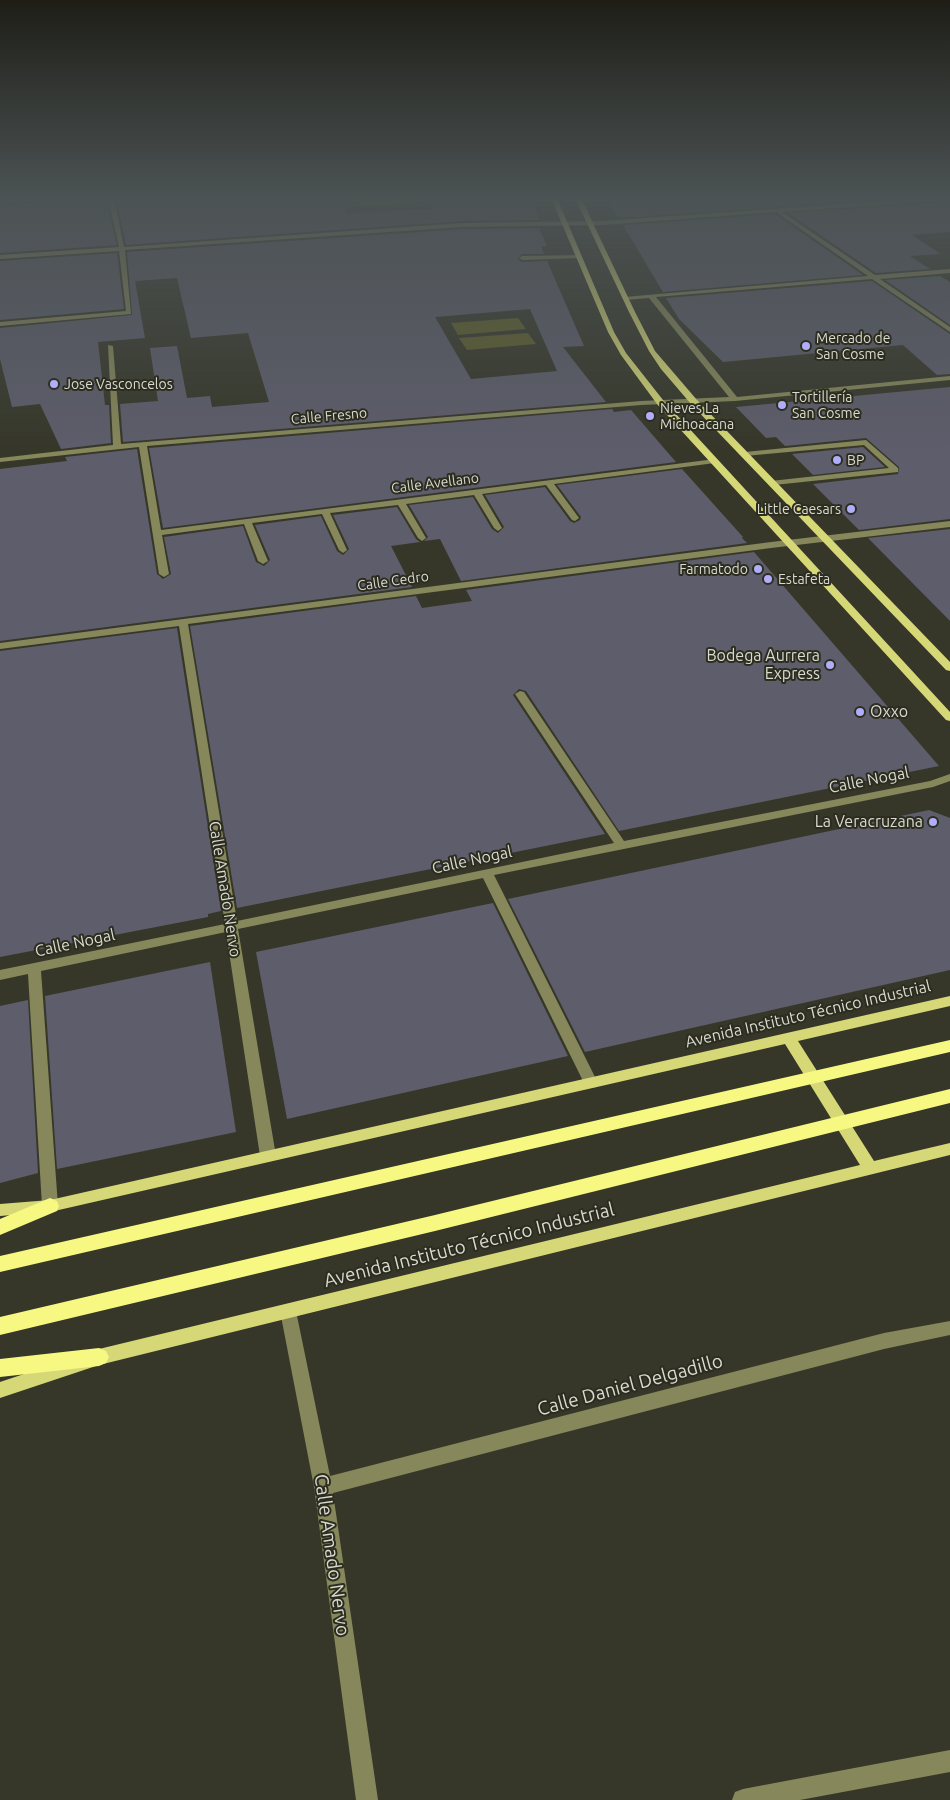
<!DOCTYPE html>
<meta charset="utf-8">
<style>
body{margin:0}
canvas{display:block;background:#363729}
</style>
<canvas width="950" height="1800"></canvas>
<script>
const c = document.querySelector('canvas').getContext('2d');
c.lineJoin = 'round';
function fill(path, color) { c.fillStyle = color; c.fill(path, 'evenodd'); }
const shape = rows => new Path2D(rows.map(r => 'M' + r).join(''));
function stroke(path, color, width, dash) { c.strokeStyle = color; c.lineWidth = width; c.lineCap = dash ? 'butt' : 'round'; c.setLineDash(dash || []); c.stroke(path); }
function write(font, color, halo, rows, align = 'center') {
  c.font = font + ' Ubuntu,sans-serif'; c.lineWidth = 4; c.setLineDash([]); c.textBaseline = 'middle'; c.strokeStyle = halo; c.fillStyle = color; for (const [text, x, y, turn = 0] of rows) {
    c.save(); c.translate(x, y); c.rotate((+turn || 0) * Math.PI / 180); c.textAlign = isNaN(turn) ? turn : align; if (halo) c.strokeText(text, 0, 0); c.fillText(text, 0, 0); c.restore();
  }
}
const green = shape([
 [406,198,410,204,362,207,358,200],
 [518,318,526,329,458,335,451,323],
 [528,333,536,344,467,350,459,338]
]);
const building = shape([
 [59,198,106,198,117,245,0,253,0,206,57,200],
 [116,198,346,198,346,213,432,209,430,202,530,198,540,220,463,221,126,245],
 [607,198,901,198,619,218],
 [950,202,950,232,912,235,941,254,910,256,930,269,876,273,788,213],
 [775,214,863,275,663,292,623,225],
 [539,228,547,246,541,246,544,254,522,254,517,259,522,262,547,261,584,346,563,347,606,402,123,442,120,404,158,401,150,348,177,346,187,398,210,396,212,407,269,402,248,333,191,338,177,278,135,281,145,338,98,342,105,405,109,405,111,443,61,449,40,404,12,407,0,359,0,328,132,315,127,252,463,229],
 [530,309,557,371,471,379,435,317],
 [117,253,124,309,0,320,0,261],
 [940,276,950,282,950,325,885,280],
 [872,281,950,334,950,374,937,375,903,345,723,362,679,319,666,298],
 [950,387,950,519,859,530,813,484,898,474,899,467,866,438,785,446,776,437,766,438,736,407],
 [612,409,614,412,631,410,676,462,163,528,149,448],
 [863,447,885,467,813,475,792,454],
 [137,449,157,574,163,579,171,574,164,537,243,526,256,562,264,566,270,560,255,525,321,516,337,551,343,555,349,549,333,515,397,507,416,539,420,542,391,546,412,587,0,641,0,469,67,461,65,457],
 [682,469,743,537,742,538,747,543,461,581,440,539,424,541,428,537,409,505,473,497,492,529,498,533,504,527,485,495,545,487,570,521,574,523,580,520,581,517,557,485],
 [950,529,950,621,868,538],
 [754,552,939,766,619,831,526,691,519,689,513,695,605,834,237,908,190,626,416,596,422,608,472,601,466,590],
 [177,628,221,911,208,914,208,917,0,957,0,651],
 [929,810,950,818,950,970,585,1052,508,899],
 [493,903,568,1056,287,1119,256,952],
 [210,962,236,1132,57,1169,45,996],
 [28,1000,38,1173,0,1183,0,1006]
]);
const minor = shape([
 [32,198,57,198,0,204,0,200,32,198],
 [108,198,114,198,124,247,463,223,603,221,927,198,950,198,950,200,782,212,875,275,950,269,950,273,880,279,950,327,950,332,872,279,656,297,737,397,950,376,950,380,735,401,641,405,147,446,161,530,715,459,719,461,715,463,554,484,579,518,575,521,572,520,546,485,482,494,502,528,498,531,494,528,474,495,406,504,426,538,422,541,418,538,398,505,330,513,347,550,343,553,339,550,322,514,252,523,268,561,263,564,258,561,244,524,162,535,169,574,164,577,159,574,139,447,0,462,0,458,113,445,108,345,113,346,121,444,641,401,729,397,649,298,626,300,623,298,624,297,868,276,776,212,603,225,463,227,125,250,131,314,0,326,0,322,126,311,119,251,0,259,0,255,119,247,108,198],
 [581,255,579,258,522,260,519,258,522,256,581,255],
 [866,440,898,468,898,472,774,485,770,483,771,481,889,468,864,445,745,456,741,454,745,452,866,440],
 [950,521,950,527,771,548,188,624,237,921,614,843,515,694,520,691,524,692,624,841,930,781,950,774,950,781,933,787,494,875,598,1083,596,1087,591,1088,586,1087,584,1083,483,878,238,929,276,1156,273,1160,268,1162,263,1160,260,1156,226,932,41,971,58,1206,56,1210,50,1212,44,1210,42,1206,28,974,0,980,0,970,225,924,179,626,0,649,0,643,771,542,950,521],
 [288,1304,294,1306,296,1311,330,1476,884,1333,950,1321,950,1335,884,1349,333,1493,378,1800,356,1800,314,1487,280,1311,282,1306,288,1304],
 [950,1750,950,1772,800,1800,732,1800,735,1792,743,1789,950,1750]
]);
const major = shape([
 [551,198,557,198,614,332,626,353,663,400,950,712,950,721,946,720,657,404,621,355,608,332,551,198],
 [575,198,581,198,635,312,655,351,697,400,950,662,950,671,946,670,691,404,661,369,649,351,629,312,575,198],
 [950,996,950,1006,798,1041,874,1161,950,1143,950,1155,99,1365,0,1398,0,1382,99,1349,860,1165,785,1044,50,1212,0,1216,0,1204,50,1200,950,996]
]);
const highway = shape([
 [950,1040,950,1052,0,1272,0,1256,950,1040],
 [950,1089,950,1103,435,1231,0,1335,0,1317,435,1215,950,1089],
 [50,1198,57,1201,59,1206,57,1211,0,1235,0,1219,50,1198],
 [99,1348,106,1351,109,1357,106,1363,99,1366,0,1377,0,1359,99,1348]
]);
const markers = [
 [806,346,5,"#b0adfa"],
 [54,384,5,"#b0adfa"],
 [782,405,5,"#b0adfa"],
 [650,416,5,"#b0adfa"],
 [837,460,5,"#b0adfa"],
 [851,509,5,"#b0adfa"],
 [758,569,5,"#b0adfa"],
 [768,579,5,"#b0adfa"],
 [830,665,5,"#b0adfa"],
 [860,712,5,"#b0adfa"],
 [933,822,5,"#b0adfa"]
];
const farPoinames = [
 ["Mercado de",816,338],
 ["San Cosme",816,354],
 ["Jose Vasconcelos",64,384],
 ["Tortillería",792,397],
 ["San Cosme",792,413],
 ["Nieves La",660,408],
 ["Michoacana",660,424],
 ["BP",847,460],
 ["Little Caesars",841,509,"right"],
 ["Farmatodo",748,569,"right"],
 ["Estafeta",778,579]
];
const farStreetnames = [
 ["Calle Fresno",329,416,-5],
 ["Calle Avellano",435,483,-7],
 ["Calle Cedro",393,581,-8]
];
const poiNames = [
 ["Bodega Aurrera",820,656],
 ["Express",820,674],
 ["Oxxo",870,712,"left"],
 ["La Veracruzana",923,822]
];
const streetNames = [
 ["Calle Nogal",869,780,-11],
 ["Calle Nogal",472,860,-12],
 ["Calle Amado Nervo",225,889,81],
 ["Calle Nogal",75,943,-12],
 ["Avenida Instituto Técnico Industrial",808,1014,-13]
];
const nearStreetnames = [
 ["Avenida Instituto Técnico Industrial",469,1245,-14],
 ["Calle Daniel Delgadillo",630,1385,-15],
 ["Calle Amado Nervo",332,1555,82]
];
fill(green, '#5f5f29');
fill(building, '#5d5d6b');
fill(minor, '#86875a');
fill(major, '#d6d877');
fill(highway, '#f6f881');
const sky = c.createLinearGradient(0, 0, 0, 450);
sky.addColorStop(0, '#1e1e17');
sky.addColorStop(0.44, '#4c5354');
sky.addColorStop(1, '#4c535400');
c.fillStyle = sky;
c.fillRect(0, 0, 950, 450);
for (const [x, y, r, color] of markers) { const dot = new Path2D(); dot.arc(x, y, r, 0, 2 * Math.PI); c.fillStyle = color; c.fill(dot); stroke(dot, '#2c2d1f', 2); }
write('14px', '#d9dad1', '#2c2d1f', farPoinames, 'left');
write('14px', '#d9dad1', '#2c2d1f', farStreetnames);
write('16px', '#d9dad1', '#2c2d1f', poiNames, 'right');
write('16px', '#d9dad1', '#2c2d1f', streetNames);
write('19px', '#d9dad1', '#2c2d1f', nearStreetnames);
</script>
